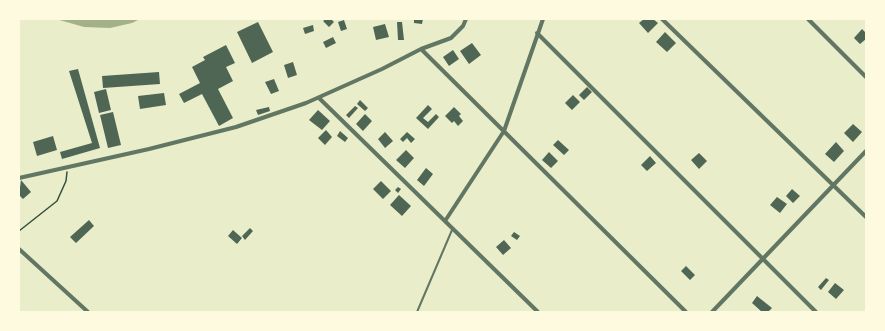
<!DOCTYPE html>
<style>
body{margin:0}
#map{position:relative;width:885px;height:331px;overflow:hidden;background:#e9edc9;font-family:"Noto Serif",serif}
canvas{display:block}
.frame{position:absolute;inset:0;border:20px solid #fefae0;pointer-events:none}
</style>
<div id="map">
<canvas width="885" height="331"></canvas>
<div class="frame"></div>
</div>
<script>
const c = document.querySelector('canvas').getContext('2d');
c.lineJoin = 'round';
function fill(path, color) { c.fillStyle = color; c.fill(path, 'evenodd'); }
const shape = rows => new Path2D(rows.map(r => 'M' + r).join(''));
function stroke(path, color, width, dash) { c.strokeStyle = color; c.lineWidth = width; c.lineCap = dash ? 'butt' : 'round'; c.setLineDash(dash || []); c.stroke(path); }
const water = shape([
 [56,19,140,19,132,23,110,28,84,27]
]);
const building = shape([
 [326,19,331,19,334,22,329,27,323,21],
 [414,19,423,19,422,24,414,23],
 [644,19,653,19,658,23,648,33,639,23],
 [344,20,347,29,341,31,338,22],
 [258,22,273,52,252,63,237,32],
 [397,22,402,22,404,40,398,40],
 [385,24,389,37,376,40,373,27],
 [313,25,314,31,305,34,303,28],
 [862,29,866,33,866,39,860,44,854,38],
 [665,32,676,43,667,52,656,42],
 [333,37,336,43,326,48,323,42],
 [472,43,481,55,469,64,460,51],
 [226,45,235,63,226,67,233,81,218,89,233,118,219,126,202,94,184,103,179,94,200,83,192,67,205,60,203,57],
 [453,50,459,59,449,66,443,57],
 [293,62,297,75,288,78,284,65],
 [78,69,100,148,62,159,60,152,92,143,69,71],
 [159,72,160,84,103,88,102,76],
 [274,79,279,91,271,94,265,82],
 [587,87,592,92,584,100,579,95],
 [106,89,111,110,99,113,94,92],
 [164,93,166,105,140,109,138,96],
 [573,95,580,102,572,110,565,103],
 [360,100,368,108,365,111,357,104],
 [428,105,432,109,423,118,428,122,436,114,439,117,428,129,416,118],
 [355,106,358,108,349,118,346,115],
 [269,107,270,111,258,115,256,110],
 [454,107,461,114,459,116,463,121,458,126,454,121,452,123,445,116],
 [318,110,330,121,322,130,309,120],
 [113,112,121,145,108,148,100,115],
 [365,114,372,121,363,131,356,124],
 [853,124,862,132,853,142,844,133],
 [326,130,332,137,325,145,318,138],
 [340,131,348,138,345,142,337,136],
 [385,132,393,141,385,148,378,139],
 [407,132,415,139,411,143,407,138,403,142,400,139],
 [53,136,57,150,37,156,33,142],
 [558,140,569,150,564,155,553,145],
 [836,142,844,151,834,162,825,154],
 [406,150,414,158,405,168,396,160],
 [549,152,558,161,551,168,542,160],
 [699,153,707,161,699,169,691,160],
 [650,156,656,163,647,171,641,165],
 [426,168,433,174,424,186,417,180],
 [21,180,31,192,23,199,19,195],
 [381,181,391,191,383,199,373,189],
 [398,187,401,189,398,193,395,190],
 [792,189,800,196,793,203,786,196],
 [399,195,411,206,402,216,390,205],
 [777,197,787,204,780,213,770,205],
 [89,220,94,226,76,243,70,237],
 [250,228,253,231,245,240,242,236],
 [233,230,242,238,237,244,228,236],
 [514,232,520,236,517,240,511,236],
 [504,240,511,248,503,255,496,247],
 [686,266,695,275,690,280,681,271],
 [826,278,829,280,821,290,818,287],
 [835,283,844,290,836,299,828,292],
 [757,296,772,308,768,312,762,312,752,303]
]);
const path = shape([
 [19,231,57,201,66,181,67,172]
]);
const service = shape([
 [417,312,452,230]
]);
const minor = shape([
 [662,19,866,217],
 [808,19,866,77],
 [537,33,816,312],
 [421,49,686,312],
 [319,98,538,312],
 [19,178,149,149,236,127,306,103,382,69,421,49,451,38,463,26,466,19],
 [445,221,504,131,543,19],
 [19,249,88,312],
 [712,312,866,151]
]);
fill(water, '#a3b18a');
fill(building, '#4f6655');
stroke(path, '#344e41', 1.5);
stroke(service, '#617663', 2);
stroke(minor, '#617663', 4);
</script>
